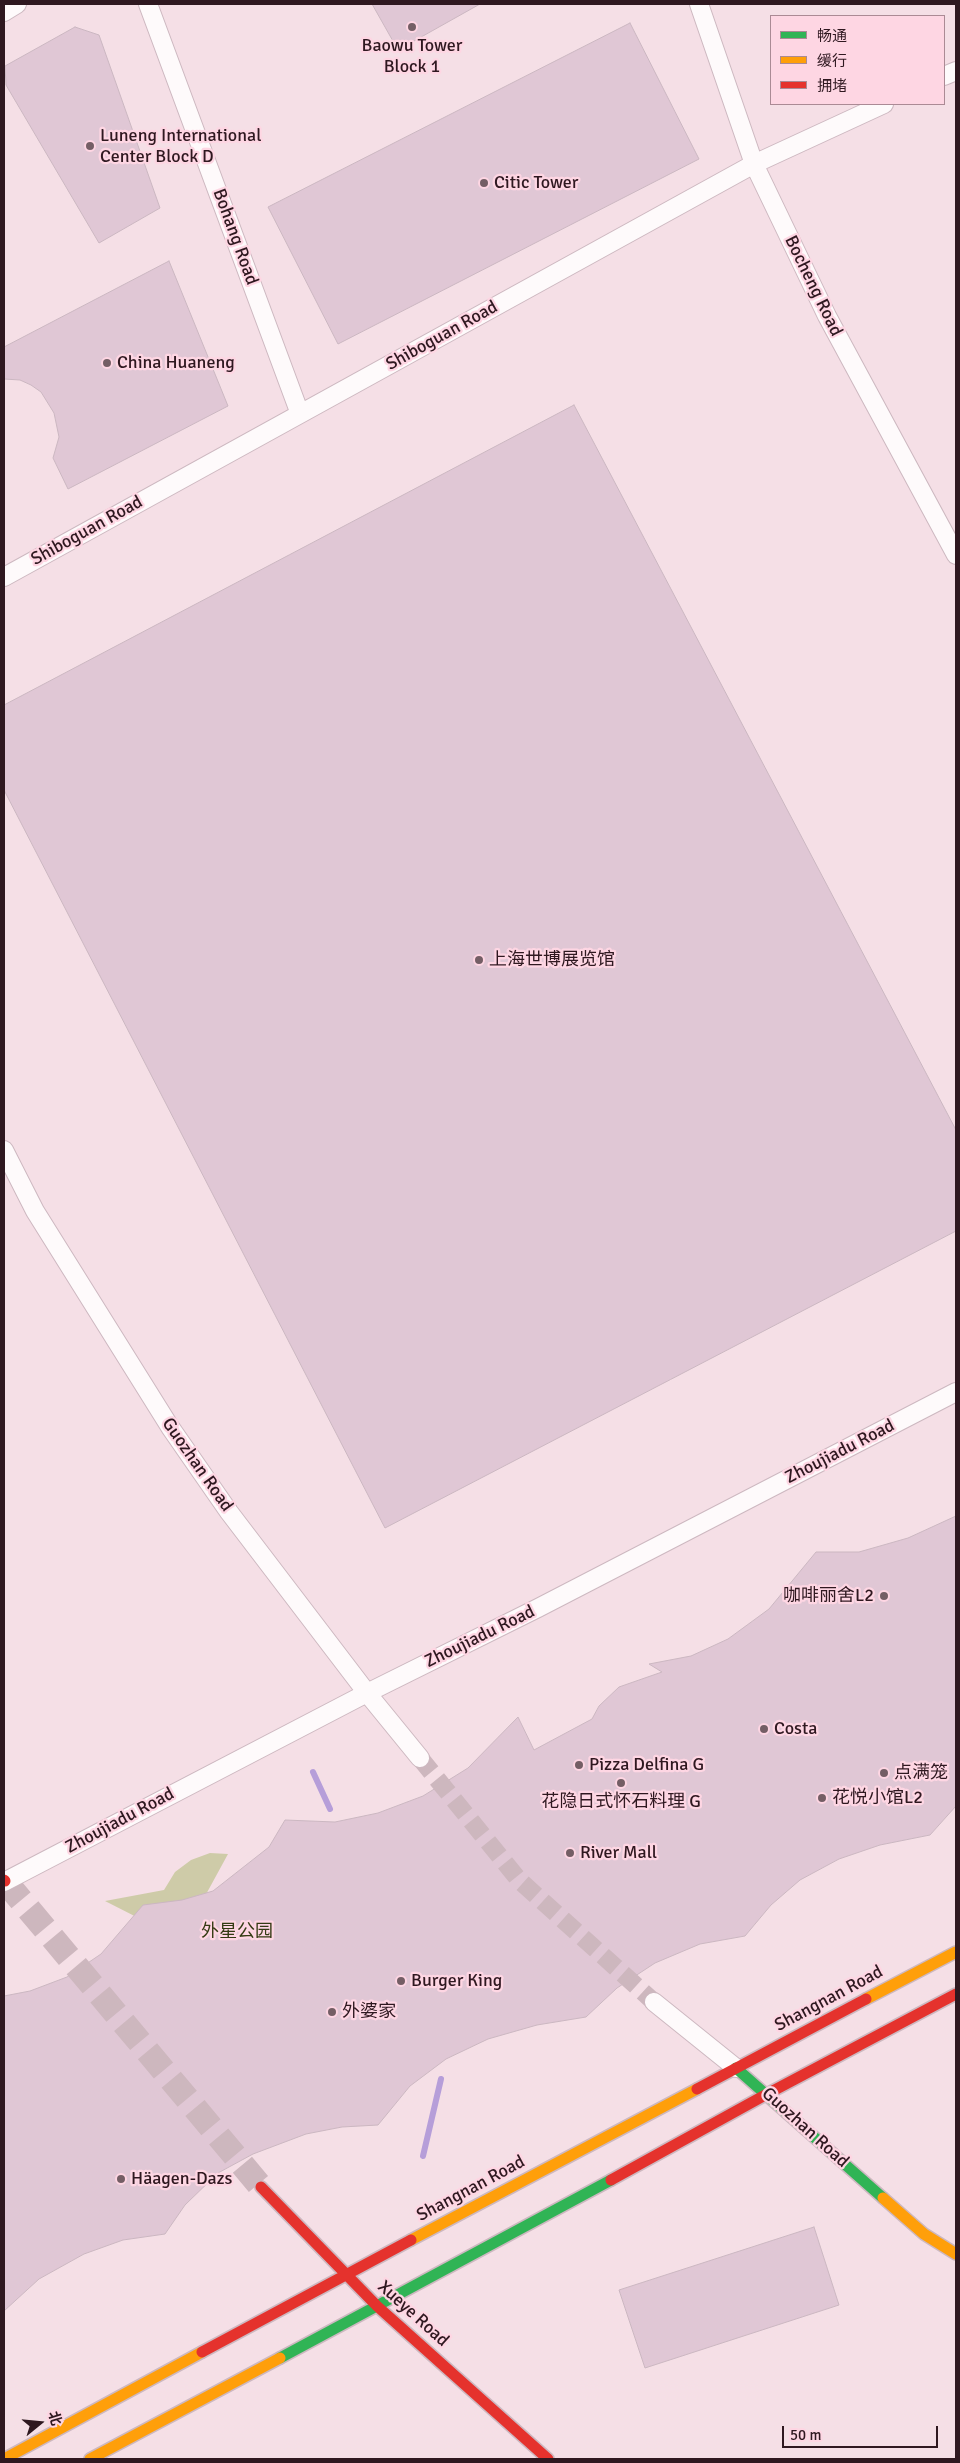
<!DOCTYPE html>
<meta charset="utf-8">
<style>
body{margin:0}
#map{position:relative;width:960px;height:2463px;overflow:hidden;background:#f5dfe6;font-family:Signika,"Noto Sans SC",sans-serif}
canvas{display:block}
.frame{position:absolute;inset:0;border:5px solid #2f1820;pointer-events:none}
.legend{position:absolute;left:770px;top:15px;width:175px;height:90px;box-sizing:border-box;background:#fed6e3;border:1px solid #ab8a95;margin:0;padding:6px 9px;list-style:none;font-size:15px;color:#2f1820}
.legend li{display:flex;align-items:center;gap:10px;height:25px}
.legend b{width:25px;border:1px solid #ab8a95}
.north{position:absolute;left:15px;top:2398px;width:50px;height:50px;-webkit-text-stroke:4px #fed6e3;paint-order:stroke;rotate:73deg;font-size:14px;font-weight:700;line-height:20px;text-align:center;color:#2f1820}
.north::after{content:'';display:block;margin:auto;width:18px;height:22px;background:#2f1820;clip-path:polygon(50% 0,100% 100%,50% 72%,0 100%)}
.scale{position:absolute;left:782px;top:2426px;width:156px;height:22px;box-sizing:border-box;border:2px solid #2f1820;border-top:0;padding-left:6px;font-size:15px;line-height:18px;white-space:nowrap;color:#2f1820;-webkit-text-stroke:4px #fed6e3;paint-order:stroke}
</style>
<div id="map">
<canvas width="960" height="2463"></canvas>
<div class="frame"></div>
<ul class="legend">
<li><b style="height:6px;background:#30b455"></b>畅通</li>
<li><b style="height:6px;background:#ff9f0a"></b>缓行</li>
<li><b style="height:6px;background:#e5322d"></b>拥堵</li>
</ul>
<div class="north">北</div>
<div class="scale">50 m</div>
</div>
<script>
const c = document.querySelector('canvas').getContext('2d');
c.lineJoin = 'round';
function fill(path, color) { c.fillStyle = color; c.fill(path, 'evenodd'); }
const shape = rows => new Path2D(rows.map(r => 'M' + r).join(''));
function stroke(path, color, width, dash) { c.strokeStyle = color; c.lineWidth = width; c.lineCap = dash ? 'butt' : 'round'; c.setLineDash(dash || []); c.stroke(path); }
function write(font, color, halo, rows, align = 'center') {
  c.font = font + ' Signika,"Noto Sans SC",sans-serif'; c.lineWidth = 4.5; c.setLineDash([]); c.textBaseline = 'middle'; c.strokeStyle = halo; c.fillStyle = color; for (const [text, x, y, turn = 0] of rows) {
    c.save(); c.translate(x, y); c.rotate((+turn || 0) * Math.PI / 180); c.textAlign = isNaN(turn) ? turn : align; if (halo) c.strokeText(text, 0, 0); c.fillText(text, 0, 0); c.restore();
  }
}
const green = shape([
 [210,1853,228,1854,186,1931,162,1930,105,1901,164,1890,175,1872,191,1860]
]);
const stream = shape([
 [313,1772,330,1809],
 [423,2156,441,2079]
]);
const building = shape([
 [372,4,480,4,398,50,372,4],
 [630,23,699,159,338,344,268,207,630,23],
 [75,27,99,35,160,208,99,243,6,85,5,66,75,27],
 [169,261,228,406,68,489,53,458,59,437,54,413,41,392,31,385,20,380,4,379,4,347,169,261],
 [574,405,956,1130,956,1231,385,1528,4,790,4,705,574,405],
 [956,1516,956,1806,930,1835,880,1845,839,1859,800,1880,771,1905,745,1936,700,1944,655,1963,617,1988,586,2017,537,2025,488,2039,446,2059,410,2086,378,2125,342,2127,306,2134,253,2154,218,2173,185,2205,165,2234,123,2240,84,2254,39,2279,4,2311,4,1996,30,1991,67,1977,101,1954,143,1905,182,1900,213,1891,269,1847,285,1820,335,1822,378,1813,423,1796,468,1768,518,1717,534,1750,592,1719,599,1706,619,1687,662,1672,649,1664,691,1656,728,1639,769,1609,816,1552,859,1552,908,1538,956,1516],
 [814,2227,839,2305,645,2368,619,2290,814,2227]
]);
const streetTunnel = shape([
 [420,1758,519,1880,654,2002]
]);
const secondaryTunnel = shape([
 [5,1881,261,2187]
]);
const street = shape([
 [148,4,300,414],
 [699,4,754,164,827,316,956,555],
 [4,12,17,4],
 [944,76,956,71],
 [4,577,754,164,884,104],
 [4,1150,35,1211,170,1427,229,1512,367,1693,420,1758],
 [4,1882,367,1693,538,1608,956,1392],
 [654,2002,736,2068]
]);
const fast = shape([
 [736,2068,883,2198],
 [280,2358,611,2180]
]);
const slow = shape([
 [866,1999,956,1952],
 [883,2198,924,2234,956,2254],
 [411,2240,697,2089],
 [4,2459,202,2352],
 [90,2459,280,2358]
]);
const jam = shape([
 [4,1880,5,1881],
 [697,2089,866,1999],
 [611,2180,767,2094,956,1994],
 [261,2187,377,2306,548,2459],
 [202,2352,411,2240]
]);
const markers = [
 [412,27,5,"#745e65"],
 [90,146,5,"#745e65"],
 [484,183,5,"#745e65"],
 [107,363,5,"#745e65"],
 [479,960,5,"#745e65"],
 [884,1596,5,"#745e65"],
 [764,1729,5,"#745e65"],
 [579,1765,5,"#745e65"],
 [884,1773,5,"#745e65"],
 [621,1783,5,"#745e65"],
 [822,1798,5,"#745e65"],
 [570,1853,5,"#745e65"],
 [401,1981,5,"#745e65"],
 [332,2012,5,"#745e65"],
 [121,2179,5,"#745e65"]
];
const poiNames = [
 ["Baowu Tower",412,46,"center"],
 ["Block 1",412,67,"center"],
 ["Luneng International",100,136],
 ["Center Block D",100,157],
 ["Citic Tower",494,183],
 ["China Huaneng",117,363],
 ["上海世博展览馆",489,960],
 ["咖啡丽舍L2",874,1596,"right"],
 ["Costa",774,1729],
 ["Pizza Delfina G",589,1765],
 ["点满笼",894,1773],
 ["花悦小馆L2",832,1798],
 ["花隐日式怀石料理 G",621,1802,"center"],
 ["River Mall",580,1853],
 ["Burger King",411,1981],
 ["外婆家",342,2012],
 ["Häagen-Dazs",131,2179]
];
const streetNames = [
 ["Bohang Road",235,237,70],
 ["Bocheng Road",813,286,64],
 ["Shiboguan Road",442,336,-29],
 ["Shiboguan Road",87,531,-29],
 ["Zhoujiadu Road",840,1452,-27],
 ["Guozhan Road",197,1465,55],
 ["Zhoujiadu Road",480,1637,-26],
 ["Zhoujiadu Road",120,1821,-28],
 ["Shangnan Road",829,1999,-28],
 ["Guozhan Road",805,2128,42],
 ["Shangnan Road",471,2189,-28],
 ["Xueye Road",413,2314,42]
];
const parkNames = [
 ["外星公园",237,1932]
];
fill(green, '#cecba8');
stroke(stream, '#b69ed9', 6);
fill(building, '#e0c7d5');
stroke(building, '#cbb7c1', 1);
stroke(streetTunnel, '#cdb7be', 18, [18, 9]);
stroke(secondaryTunnel, '#cdb7be', 25, [25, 12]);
stroke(street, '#cdb8c0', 20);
stroke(fast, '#cdb8c0', 14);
stroke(slow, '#cdb8c0', 14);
stroke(jam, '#cdb8c0', 14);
stroke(street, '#fefafb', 18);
stroke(fast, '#30b455', 11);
stroke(slow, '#ff9f0a', 11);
stroke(jam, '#e5322d', 11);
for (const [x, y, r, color] of markers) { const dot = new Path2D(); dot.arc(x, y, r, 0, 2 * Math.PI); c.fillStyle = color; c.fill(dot); stroke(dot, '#fed6e3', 2); }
write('18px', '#2f1820', '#fed6e3', poiNames, 'left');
write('18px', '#2f1820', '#fed6e3', streetNames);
write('18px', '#353b14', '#fed6e3', parkNames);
</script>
